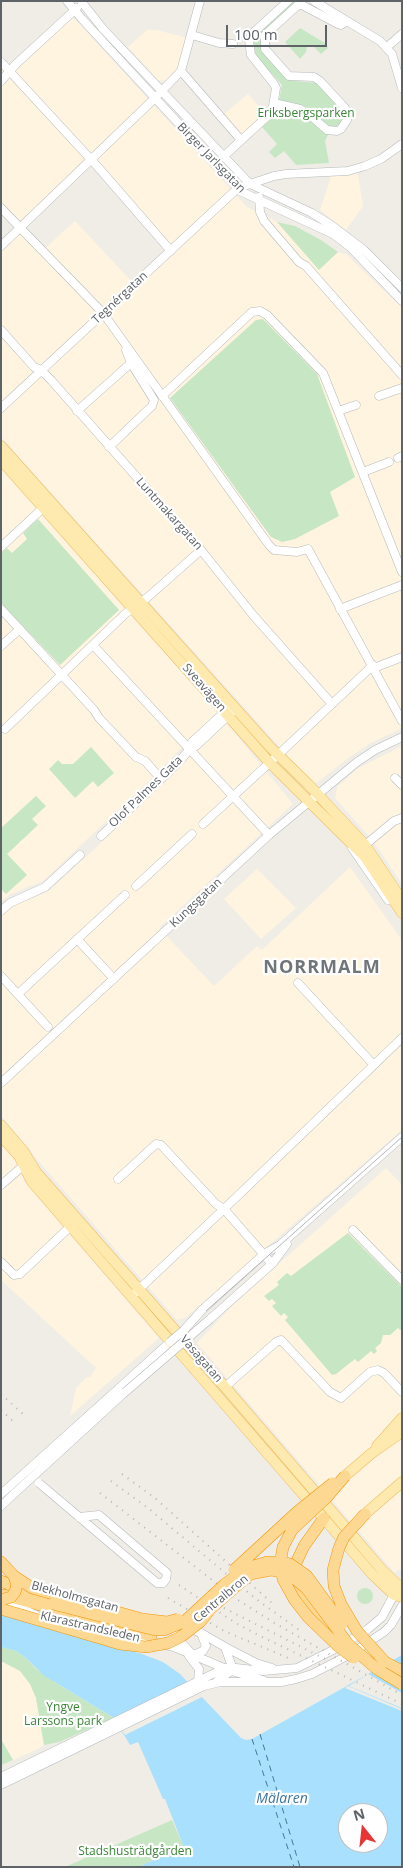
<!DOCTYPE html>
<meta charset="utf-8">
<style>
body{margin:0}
#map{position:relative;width:403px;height:1868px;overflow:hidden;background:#f0ede7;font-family:"Open Sans",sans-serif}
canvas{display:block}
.frame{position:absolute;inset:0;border:2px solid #5e6367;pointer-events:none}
.north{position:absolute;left:338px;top:1803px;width:50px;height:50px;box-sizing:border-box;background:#fff;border:1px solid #bfc1c2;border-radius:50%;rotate:344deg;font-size:14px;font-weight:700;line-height:20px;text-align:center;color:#5e6367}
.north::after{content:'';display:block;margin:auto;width:18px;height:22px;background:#e83637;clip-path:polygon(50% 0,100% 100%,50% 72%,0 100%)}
.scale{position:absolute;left:226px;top:25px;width:101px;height:22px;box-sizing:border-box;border:2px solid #5e6367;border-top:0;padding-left:6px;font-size:15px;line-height:18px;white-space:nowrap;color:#5e6367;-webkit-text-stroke:4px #fff;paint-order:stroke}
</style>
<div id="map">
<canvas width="403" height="1868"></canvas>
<div class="frame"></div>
<div class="north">N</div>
<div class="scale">100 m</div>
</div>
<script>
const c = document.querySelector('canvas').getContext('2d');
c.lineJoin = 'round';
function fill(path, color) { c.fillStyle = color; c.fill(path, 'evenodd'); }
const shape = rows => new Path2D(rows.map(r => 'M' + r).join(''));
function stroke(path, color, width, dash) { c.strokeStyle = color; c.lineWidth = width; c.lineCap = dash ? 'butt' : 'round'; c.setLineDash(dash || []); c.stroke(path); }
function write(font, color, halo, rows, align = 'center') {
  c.font = font + ' "Open Sans",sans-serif'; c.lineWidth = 4.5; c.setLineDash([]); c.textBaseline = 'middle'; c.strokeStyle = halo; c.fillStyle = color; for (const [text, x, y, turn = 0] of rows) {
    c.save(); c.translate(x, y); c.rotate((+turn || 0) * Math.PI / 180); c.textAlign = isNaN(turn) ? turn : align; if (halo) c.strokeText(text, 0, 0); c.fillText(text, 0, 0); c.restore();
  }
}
const commercial = shape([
 [72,16,247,207,277,222,319,269,338,252,346,254,402,308,402,728,369,744,347,759,318,782,312,783,1,437,1,248,20,228,1,208,1,63,10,73],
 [91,161,171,252,135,285,75,221,42,251,21,228],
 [256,320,296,352,316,374,355,477,330,492,313,529,305,534,214,458,170,398],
 [147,30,157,30,191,39,177,74,164,81,158,80,128,47],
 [248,94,271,120,240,146,218,119],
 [357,169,363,206,346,230,320,210,330,180,331,172],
 [1,468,218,713,188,741,150,780,43,881,9,895,1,902],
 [224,720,293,804,159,928,214,986,257,946,262,950,350,867,402,940,402,1130,185,1318,177,1320,34,1156,31,1151,1,1116,1,916,14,904,34,898,50,890,103,841,176,765],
 [402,746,402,884,373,841,335,798,337,787,357,769],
 [257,869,296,908,261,939,224,899],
 [1,1144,15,1159,24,1181,159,1338,70,1416,76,1388,87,1377,90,1377,96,1368,1,1280],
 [386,1168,402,1185,402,1569,394,1572,197,1343,233,1305],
 [1,1661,20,1671,30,1684,36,1698,44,1745,36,1750,13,1760,1,1739]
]);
const green = shape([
 [291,1,297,1,261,36,261,50,288,80,316,83,342,109,344,119,341,124,331,129,325,141,329,163,296,165,284,151,275,158,269,152,277,144,262,127,276,115,282,85,256,56,252,43,256,34],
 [300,28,325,43,328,48,321,54,312,45,307,46,306,52,300,59,285,42],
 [277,222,295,226,321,240,338,252,319,270],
 [263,319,317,374,355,477,330,492,339,516,295,539,282,542,271,537,170,398,256,320],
 [38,519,119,610,60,665,1,603,1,553,7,548,12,553,27,539,23,533],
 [91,747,114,773,98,787,93,781,75,798,49,769,58,760,62,764,73,764],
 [36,796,46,806,32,819,38,825,7,854,27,875,6,894,1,889,1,828],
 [348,1233,402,1287,402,1329,400,1330,398,1328,390,1335,383,1335,381,1343,375,1348,377,1351,374,1354,371,1351,358,1362,355,1359,336,1374,332,1375,285,1320,288,1317,284,1313,281,1316,272,1306,276,1303,272,1299,269,1301,264,1296,279,1285,277,1282,287,1273,291,1276],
 '357 1596a8 8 0 1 1 16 0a8 8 0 1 1-16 0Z',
 [1,1647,16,1651,26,1658,36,1669,56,1683,114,1718,59,1742,44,1745,36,1698,30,1684,20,1671,1,1661],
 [1,1739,13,1760,1,1765],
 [172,1820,183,1845,139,1867,65,1867]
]);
const water = shape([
 [1,1614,142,1654,163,1662,180,1674,241,1738,246,1740,252,1739,402,1655,402,1867,139,1867,183,1845,165,1799,163,1799,138,1742,130,1745,114,1718,43,1675,26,1658,16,1651,1,1647],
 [348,1813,378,1813,378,1843,348,1843]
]);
const pier = shape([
 [368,1674,402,1693,402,1708,349,1686],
 [188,1682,202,1697,125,1735,114,1718],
 [348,1686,402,1709,402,1711,345,1688]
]);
const ferry = shape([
 [260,1734,300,1867],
 [252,1739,294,1867]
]);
const minor = shape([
 [67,1,82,19,242,192,333,234,350,247,402,301],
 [81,1,103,29,250,184,312,213,331,225,364,250,402,288],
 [314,1,380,41,392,54,402,88],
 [192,35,219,43,233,44],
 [387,47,402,34],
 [1,62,97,166,171,251],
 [181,71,241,140],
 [1,81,16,64,77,8],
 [274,103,300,109,310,115,327,130,337,131,341,129,347,120,345,108,320,81,314,77,289,76,265,49,265,35,298,5,302,5,338,24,341,25,347,21],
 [223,157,272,112,276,88,274,84,251,55,249,40,254,32,288,1],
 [259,197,260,212,264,221,299,262,306,266,402,375],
 [1,208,103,313,269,545,274,550,297,552,308,549],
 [1,246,155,98,181,71,200,1],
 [1,330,34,367,41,370,51,380,201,550,253,615,332,704],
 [162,396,252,312,260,311,267,315,323,373,402,572],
 [379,396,402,388],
 [1,408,238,188,274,176,286,174,348,171,365,166,381,159,402,144],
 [77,411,131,363],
 [338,411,356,405],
 [109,447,152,406,154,400,131,363,126,350],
 [398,458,402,456],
 [363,472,389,462],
 [1,547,43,508],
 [308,549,402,721],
 [1,609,94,710,99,718,136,757,145,761,161,779],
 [340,609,402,585],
 [93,645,269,835],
 [1,646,20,629],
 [374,668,402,657],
 [5,729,125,614,148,597,201,550],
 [190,749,196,746,231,713],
 [395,778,402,785],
 [203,824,278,755,368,670,372,664],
 [101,836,176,765,190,749,192,742,232,705],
 [365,845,394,821,402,818],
 [352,848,388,900],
 [136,886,192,834],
 [1,911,10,903,45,887,80,855],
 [77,939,114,979],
 [1,976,48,1027],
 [298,983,373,1064],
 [18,994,125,895],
 [1,1083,269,835,357,762,375,750,402,737],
 [118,1179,156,1144,161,1145,216,1204,224,1209,272,1264],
 [1,1185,23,1166],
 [353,1230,402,1280],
 [1,1262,14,1275,20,1274,74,1223],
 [135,1293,224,1209,402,1038],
 [202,1310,264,1254,280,1245,402,1137],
 [210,1319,272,1264,287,1244],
 [225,1387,276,1342,281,1340,330,1392,341,1398,370,1372,378,1370,384,1373,402,1392],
 [122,1393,118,1389,170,1342],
 [1,1494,10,1486],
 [1,1506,16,1492],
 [3,1599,36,1615],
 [49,1618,174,1647,231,1671,263,1680],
 [189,1628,201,1633,225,1647,231,1664,231,1671,217,1681],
 [175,1636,193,1655,203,1651,206,1646,201,1633],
 [225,1647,256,1663,272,1668],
 [189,1656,199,1669,198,1682],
 [1,1777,225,1668,236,1668,263,1671,297,1668,341,1646,368,1629,382,1617,396,1591],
 [1,1785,204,1686,220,1682,281,1682,296,1679,312,1674,349,1655,384,1632,391,1625,402,1606]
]);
const major = shape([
 [1,446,270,747,308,784,365,845,402,900],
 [1,460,270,763,365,857,402,913],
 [1,1125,24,1152,36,1172,225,1387,383,1571,399,1586,402,1592],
 [1,1136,19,1156,32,1182,372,1574,394,1595,402,1597],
 [377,1446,402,1418],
 [345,1476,372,1453,402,1432],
 [365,1514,402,1482]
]);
const highway = shape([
 [1,1562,14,1576],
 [1,1581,49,1602],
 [4,1595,151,1636],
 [323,1627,307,1605,297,1587,296,1572,296,1563,304,1546,324,1518],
 [385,1662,402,1671]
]);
const tram = shape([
 [206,1311,402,1137]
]);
const rail = shape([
 [1,1394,23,1414],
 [1,1410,14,1422],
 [1,1430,2,1431],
 [122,1474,155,1498,272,1603],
 [111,1481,148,1508,256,1599,299,1630],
 [100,1493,238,1600,276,1624,402,1695],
 [179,1585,234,1622,258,1635,402,1704],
 [168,1598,224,1631,293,1660],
 [224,1608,325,1659]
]);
const minorBridge = shape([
 [170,1342,184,1330,202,1310],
 [39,1483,157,1583,163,1583,166,1579,167,1573,99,1515,79,1517],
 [10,1486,118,1389],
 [16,1492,123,1394,210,1319]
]);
const highwayBridge = shape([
 [345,1476,326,1498,292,1530,283,1547,280,1564,283,1579,294,1599,308,1617,338,1646,354,1658],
 [365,1514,344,1537,339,1548,333,1570,334,1586,341,1604,357,1631,385,1662],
 [234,1570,297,1512,333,1483],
 [14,1576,32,1588,142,1619,167,1622,178,1619],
 [1,1600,11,1597,15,1592,17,1585,14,1576],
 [53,1604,155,1630,164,1630,184,1622,225,1584,247,1568,267,1562,279,1562,290,1564,307,1576,342,1624],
 [1,1609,120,1644,146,1647,168,1643,182,1636,200,1622,209,1611],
 [202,1616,250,1574,271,1570,289,1574,306,1588,349,1645,377,1669,402,1684]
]);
const parkNames = [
 ["Eriksbergsparken",306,114],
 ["Yngve",63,1708],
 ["Larssons park",63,1722],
 ["Stadshusträdgården",135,1852]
];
const streetNames = [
 ["Birger Jarlsgatan",211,158,46],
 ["Tegnérgatan",120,298,-43],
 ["Luntmakargatan",169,514,48],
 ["Sveavägen",204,688,49],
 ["Olof Palmes Gata",146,792,-44],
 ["Kungsgatan",196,903,-43],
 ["Vasagatan",201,1359,49],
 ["Blekholmsgatan",75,1597,15],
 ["Centralbron",221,1599,-40],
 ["Klarastrandsleden",90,1627,13]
];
const waterNames = [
 ["Mälaren",282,1799]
];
const districtNames = [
 ["NORRMALM",322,968]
];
fill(commercial, '#fef4df');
fill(green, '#c7e7c4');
fill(water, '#a9e0fe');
fill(pier, '#f0ede7');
stroke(ferry, '#3f779f', 1, [6, 5]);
stroke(minor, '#b4b8bb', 9);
stroke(major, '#f0bb60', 11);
stroke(highway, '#f49403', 12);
stroke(minor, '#fff', 8);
stroke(major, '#feeaae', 10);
stroke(highway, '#fcd893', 11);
stroke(tram, '#b5b6b7', 1);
stroke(rail, '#b5b6b7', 2, [1, 6]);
stroke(minorBridge, '#b4b8bb', 9, []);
stroke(highwayBridge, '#f49403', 12, []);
stroke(minorBridge, '#fff', 8);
stroke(highwayBridge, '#fcd893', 11);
write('12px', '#3a8637', '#fff', parkNames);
write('12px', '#5e6367', '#fff', streetNames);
write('italic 14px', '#3f779f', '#fff', waterNames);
c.letterSpacing = '1px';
write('bold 18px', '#6f7579', '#fff', districtNames);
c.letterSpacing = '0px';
</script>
